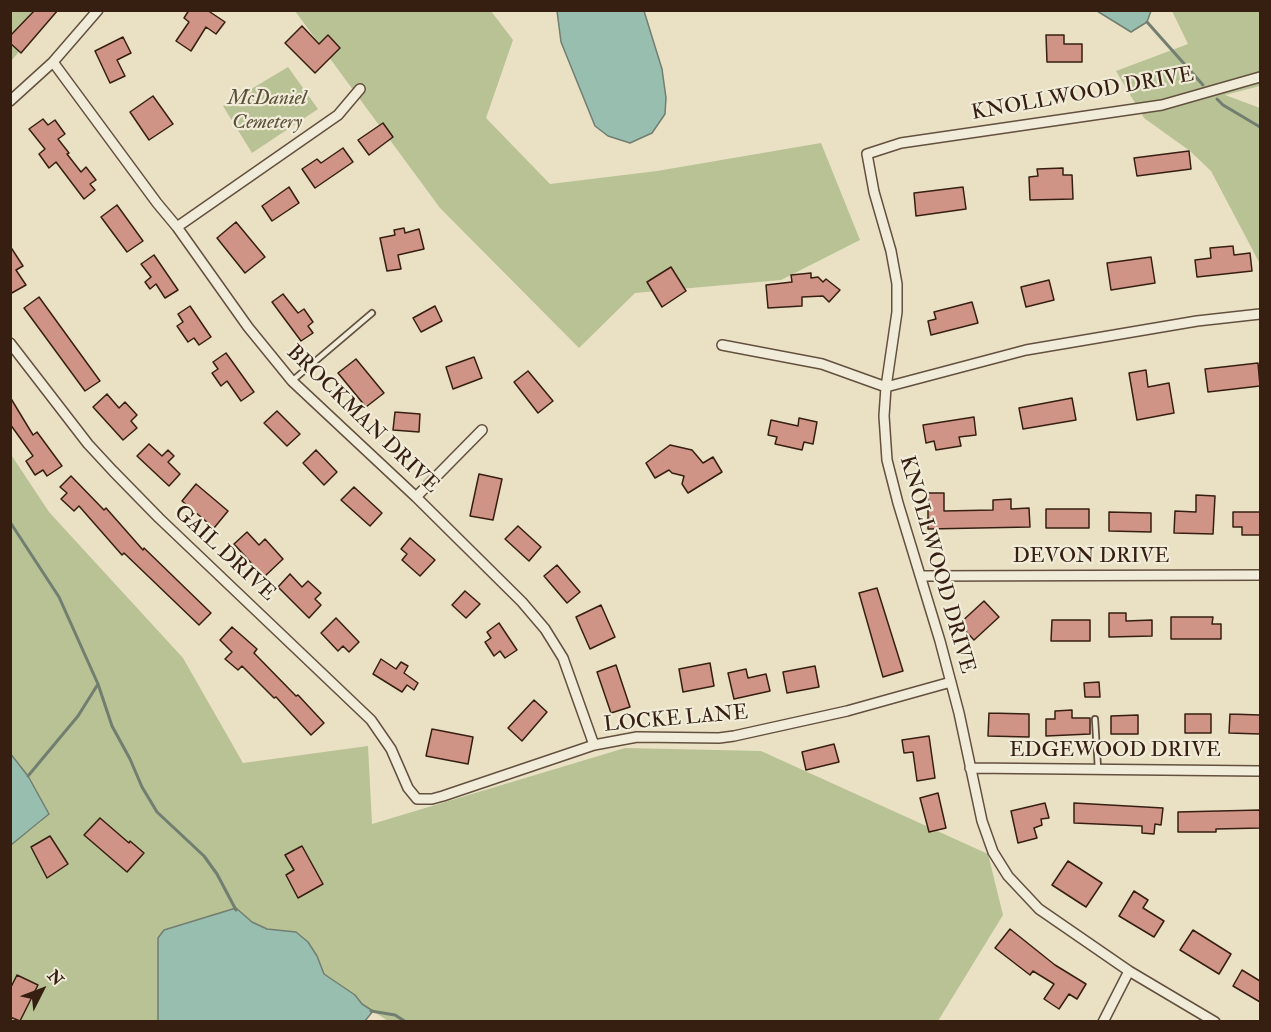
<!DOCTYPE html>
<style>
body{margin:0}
#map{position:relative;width:1271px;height:1032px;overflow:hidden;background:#eae1c5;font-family:"IM FELL Double Pica",serif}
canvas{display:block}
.frame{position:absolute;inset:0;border:12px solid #361f11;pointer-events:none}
.north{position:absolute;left:12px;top:960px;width:60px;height:60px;-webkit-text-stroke:4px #f1ecd9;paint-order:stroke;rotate:48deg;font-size:16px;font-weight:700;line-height:24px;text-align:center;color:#361f11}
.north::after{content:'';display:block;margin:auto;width:21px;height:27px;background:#361f11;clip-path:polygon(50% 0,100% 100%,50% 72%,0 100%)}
</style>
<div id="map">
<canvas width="1271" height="1032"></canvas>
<div class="frame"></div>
<div class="north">N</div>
</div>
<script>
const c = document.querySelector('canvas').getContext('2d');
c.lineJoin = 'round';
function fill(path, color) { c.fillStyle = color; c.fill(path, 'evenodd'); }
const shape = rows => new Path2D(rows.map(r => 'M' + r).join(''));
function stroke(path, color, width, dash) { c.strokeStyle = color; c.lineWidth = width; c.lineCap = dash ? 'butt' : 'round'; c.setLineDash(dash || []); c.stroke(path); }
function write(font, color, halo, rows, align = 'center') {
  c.font = font + ' "IM FELL Double Pica",serif'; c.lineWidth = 4.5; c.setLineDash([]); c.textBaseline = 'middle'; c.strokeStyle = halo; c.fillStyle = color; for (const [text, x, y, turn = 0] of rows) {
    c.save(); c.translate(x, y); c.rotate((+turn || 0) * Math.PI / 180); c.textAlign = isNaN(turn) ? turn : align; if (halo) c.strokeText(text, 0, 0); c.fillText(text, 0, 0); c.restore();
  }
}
const green = shape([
 [11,11,44,11,29,40,11,61],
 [295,11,491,11,513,40,486,118,550,184,657,171,821,143,860,240,781,280,635,293,579,348,440,208],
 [1172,11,1260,11,1260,86,1225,95,1260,108,1260,264,1211,171,1190,151,1144,118,1116,71,1188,44],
 [288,67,318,109,252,153,223,106],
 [10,453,49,512,183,658,243,763,368,746,372,824,625,748,761,751,988,854,1003,915,938,1021,388,1021,362,1004,355,995,324,974,317,956,308,942,296,932,267,929,252,922,236,908,165,930,158,938,158,1021,11,1021,11,845,42,821,28,776,11,753]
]);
const water = shape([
 [557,11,644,11,662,69,666,98,665,114,652,133,630,143,608,136,595,126,561,42,557,11],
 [1151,11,1147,22,1131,32,1097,11,1151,11],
 [10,753,28,776,49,814,11,845,10,753],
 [236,908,252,922,267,929,296,932,308,942,317,956,324,974,355,995,362,1004,373,1011,365,1021,158,1021,158,938,164,930,236,908]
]);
const stream = shape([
 [1147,22,1203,85],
 [1217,99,1223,105,1260,127],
 [10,522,59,597,98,684,112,726,130,759,142,787,157,812,204,856,217,874,236,910],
 [28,776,78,716,98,684],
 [371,1011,395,1015,406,1022]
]);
const building = shape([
 [35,10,58,10,21,53,10,43,10,36,35,10],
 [189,10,207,10,225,22,216,34,206,27,191,51,176,41,189,22,184,18,189,10],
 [302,26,319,44,328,35,340,48,315,73,285,43,302,26],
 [1046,35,1064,35,1064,44,1082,44,1082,62,1047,62,1046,35],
 [123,37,131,53,117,60,125,76,110,83,95,51,123,37],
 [153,96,173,124,149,140,130,112,153,96],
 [43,119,48,125,55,120,65,134,58,139,69,153,67,154,81,172,86,167,96,180,90,184,95,190,84,199,56,162,49,168,39,154,45,149,29,129,43,119],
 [383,123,393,137,369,155,358,140,383,123],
 [343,148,353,162,315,188,302,169,317,159,321,163,343,148],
 [1189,151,1191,169,1137,176,1134,158,1189,151],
 [1063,168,1063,175,1072,175,1073,199,1030,200,1029,177,1038,176,1037,169,1063,168],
 [289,187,299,203,272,221,262,206,289,187],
 [963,187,966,209,916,216,914,193,963,187],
 [117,205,143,241,127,252,101,217,117,205],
 [236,222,265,257,245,273,217,238,236,222],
 [404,228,405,233,419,229,424,249,398,255,401,269,387,271,380,238,395,235,394,230,404,228],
 [10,246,23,266,16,270,26,285,10,294,10,246],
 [1233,246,1234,255,1250,253,1252,271,1197,277,1195,260,1211,258,1210,248,1233,246],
 [154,255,178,290,165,298,156,284,150,289,145,282,151,277,141,264,154,255],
 [1151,257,1155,283,1111,290,1107,263,1151,257],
 [671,267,686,291,662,307,647,282,671,267],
 [811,273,811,278,818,277,823,282,826,279,840,290,829,302,823,296,802,297,802,306,768,308,766,285,792,282,791,275,811,273],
 [1049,280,1054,300,1026,307,1021,287,1049,280],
 [283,294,298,313,304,309,313,322,308,326,313,333,301,341,272,302,283,294],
 [39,297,100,381,85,391,24,308,39,297],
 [972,302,978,323,931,335,928,321,936,319,934,312,972,302],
 [190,306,211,337,199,345,194,338,188,342,177,326,183,322,178,314,190,306],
 [435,306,442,321,421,332,413,318,435,306],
 [226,353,254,392,241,401,227,381,221,386,212,373,218,369,213,362,226,353],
 [474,357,482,378,453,389,446,367,474,357],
 [356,359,384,393,366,407,338,373,356,359],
 [1258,363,1260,386,1208,392,1205,369,1258,363],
 [1146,370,1148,387,1169,383,1174,413,1137,420,1129,373,1146,370],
 [528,371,553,401,538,413,514,382,528,371],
 [107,394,119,408,125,402,137,415,131,421,137,428,123,440,93,407,107,394],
 [10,397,33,435,37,432,62,466,47,476,43,470,35,475,26,461,33,456,10,424,10,397],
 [1072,398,1076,420,1023,429,1019,408,1072,398],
 [277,411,300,434,287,446,264,423,277,411],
 [395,412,420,414,419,432,393,430,395,412],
 [974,417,976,435,959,437,961,446,936,450,934,441,926,443,923,425,974,417],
 [799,418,817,422,813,444,804,442,802,450,775,444,777,437,768,435,771,420,798,426,799,418],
 [149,444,162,456,168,450,174,456,168,462,180,474,169,486,137,456,149,444],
 [670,445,692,450,703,463,713,457,722,472,688,493,682,484,684,476,672,473,669,470,655,478,646,463,670,445],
 [316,450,337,472,324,485,303,463,316,450],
 [479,474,502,479,493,520,470,516,479,474],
 [71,476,104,510,106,508,143,550,144,548,211,613,199,625,124,553,122,555,79,506,74,511,61,499,67,493,60,487,71,476],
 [196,484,228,511,214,528,182,501,196,484],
 [354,487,382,513,370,526,341,500,354,487],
 [928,493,944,493,944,511,993,510,993,500,1011,499,1011,509,1029,508,1030,527,928,529,928,493],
 [1196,495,1215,496,1213,534,1174,533,1175,511,1196,512,1196,495],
 [1046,509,1089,509,1089,528,1046,528,1046,509],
 [1109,512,1151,513,1151,532,1109,531,1109,512],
 [1233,512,1260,512,1260,535,1242,535,1242,527,1233,527,1233,512],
 [518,526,541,547,529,561,505,539,518,526],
 [247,532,259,545,265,539,283,559,264,577,234,544,247,532],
 [410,538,435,560,420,576,402,560,407,554,401,549,410,538],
 [557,565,580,592,567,603,544,576,557,565],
 [290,574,302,587,308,581,321,593,315,599,321,605,309,618,278,587,290,574],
 [877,588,903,671,883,677,859,593,877,588],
 [465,591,480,604,466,618,452,605,465,591],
 [984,601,999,617,974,640,959,624,984,601],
 [601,605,615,637,590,649,576,617,601,605],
 [1109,613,1126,613,1126,621,1152,620,1152,636,1109,637,1109,613],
 [1171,617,1213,617,1212,624,1221,624,1221,639,1171,639,1171,617],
 [336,618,359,642,349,652,343,646,338,651,321,633,336,618],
 [1052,620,1090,620,1090,641,1051,641,1052,620],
 [499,623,517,650,505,658,500,651,494,656,485,642,491,638,487,632,499,623],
 [232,627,257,649,254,653,296,696,298,695,324,723,311,735,276,697,274,698,242,666,238,670,225,659,232,652,220,640,232,627],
 [381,659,396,669,401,662,408,666,404,673,418,683,414,690,407,685,402,692,373,674,381,659],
 [710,663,714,686,683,692,679,669,710,663],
 [616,665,630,707,611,713,597,672,616,665],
 [815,666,819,687,787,693,783,672,815,666],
 [746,669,748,678,766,674,770,691,734,699,728,673,746,669],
 [1099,682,1100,697,1085,697,1084,683,1099,682],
 [534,700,547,712,522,741,508,728,534,700],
 [1072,710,1072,718,1090,718,1090,734,1046,736,1046,719,1055,719,1055,711,1072,710],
 [989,713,1029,714,1029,737,988,736,989,713],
 [1185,714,1211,714,1211,733,1185,733,1185,714],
 [1230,714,1260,715,1260,734,1229,733,1230,714],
 [1138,715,1138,734,1111,734,1111,716,1138,715],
 [432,729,473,737,468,764,426,756,432,729],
 [929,736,935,778,917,781,913,752,904,753,902,740,929,736],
 [834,744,839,762,806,770,802,752,834,744],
 [938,793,946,828,929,832,920,798,938,793],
 [1045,803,1049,818,1041,819,1042,825,1034,828,1037,838,1018,843,1011,811,1045,803],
 [1074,803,1163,808,1161,825,1155,824,1154,834,1142,833,1142,826,1074,823,1074,803],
 [1260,810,1260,828,1216,829,1216,832,1178,832,1178,812,1260,810],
 [100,818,129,843,130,841,144,853,127,872,84,835,100,818],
 [50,836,68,864,47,878,31,847,50,836],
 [302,846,323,884,298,898,286,875,294,870,285,855,302,846],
 [1068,861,1102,883,1086,907,1052,885,1068,861],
 [1134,891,1148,900,1143,908,1164,921,1154,937,1119,916,1134,891],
 [1010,929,1055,965,1086,984,1077,999,1069,994,1059,1009,1044,999,1054,984,1033,971,1030,975,995,948,1010,929],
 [1193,930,1231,954,1219,974,1180,950,1193,930],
 [1242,970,1260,981,1260,1002,1233,986,1242,970],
 [17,975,38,985,20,1021,10,1017,10,989,17,975]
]);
const lane = shape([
 [292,381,372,313],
 [1095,719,1098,769]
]);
const street = shape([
 [53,62,157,203,177,227,248,327,292,381,416,497,522,602,545,629,563,658,594,745],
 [10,101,53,62,98,10],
 [177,227,338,115,360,89],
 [10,343,88,444,113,471,159,518,371,720,391,749,408,788,417,799,432,799,443,796,594,745,637,737,719,738,734,736,847,711,951,682],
 [722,345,822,364,886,387,1026,350,1197,321,1260,314],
 [416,497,482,430],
 [921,576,1260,575],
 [970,768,1260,771],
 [1103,1022,1129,971],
 [1215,1022,1129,971,1039,909,1008,876,993,852,982,821,959,713,940,641,898,503,887,460,884,416,886,387,897,312,897,284,891,251,874,192,867,154,901,143,1162,105,1260,77]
]);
const streetNames = [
 ["KNOLLWOOD DRIVE",1083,95,-10],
 ["BROCKMAN DRIVE",362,420,44],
 ["GAIL DRIVE",224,554,43],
 ["DEVON DRIVE",1091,557],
 ["KNOLLWOOD DRIVE",936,565,74],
 ["LOCKE LANE",676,720,-5],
 ["EDGEWOOD DRIVE",1115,751]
];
const parkNames = [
 ["McDaniel",267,99],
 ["Cemetery",267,123]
];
fill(green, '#b8c294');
fill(water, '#98beaf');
stroke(water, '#717e70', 1.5);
stroke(stream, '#717e70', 3);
fill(building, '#d09487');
stroke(building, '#361f11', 1.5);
stroke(lane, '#63503e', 8);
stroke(street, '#63503e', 12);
stroke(lane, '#f1ecd9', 4.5);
stroke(street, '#f1ecd9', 9);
write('21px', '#361f11', '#f1ecd9', streetNames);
write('italic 21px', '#5d5038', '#f1ecd9', parkNames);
</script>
